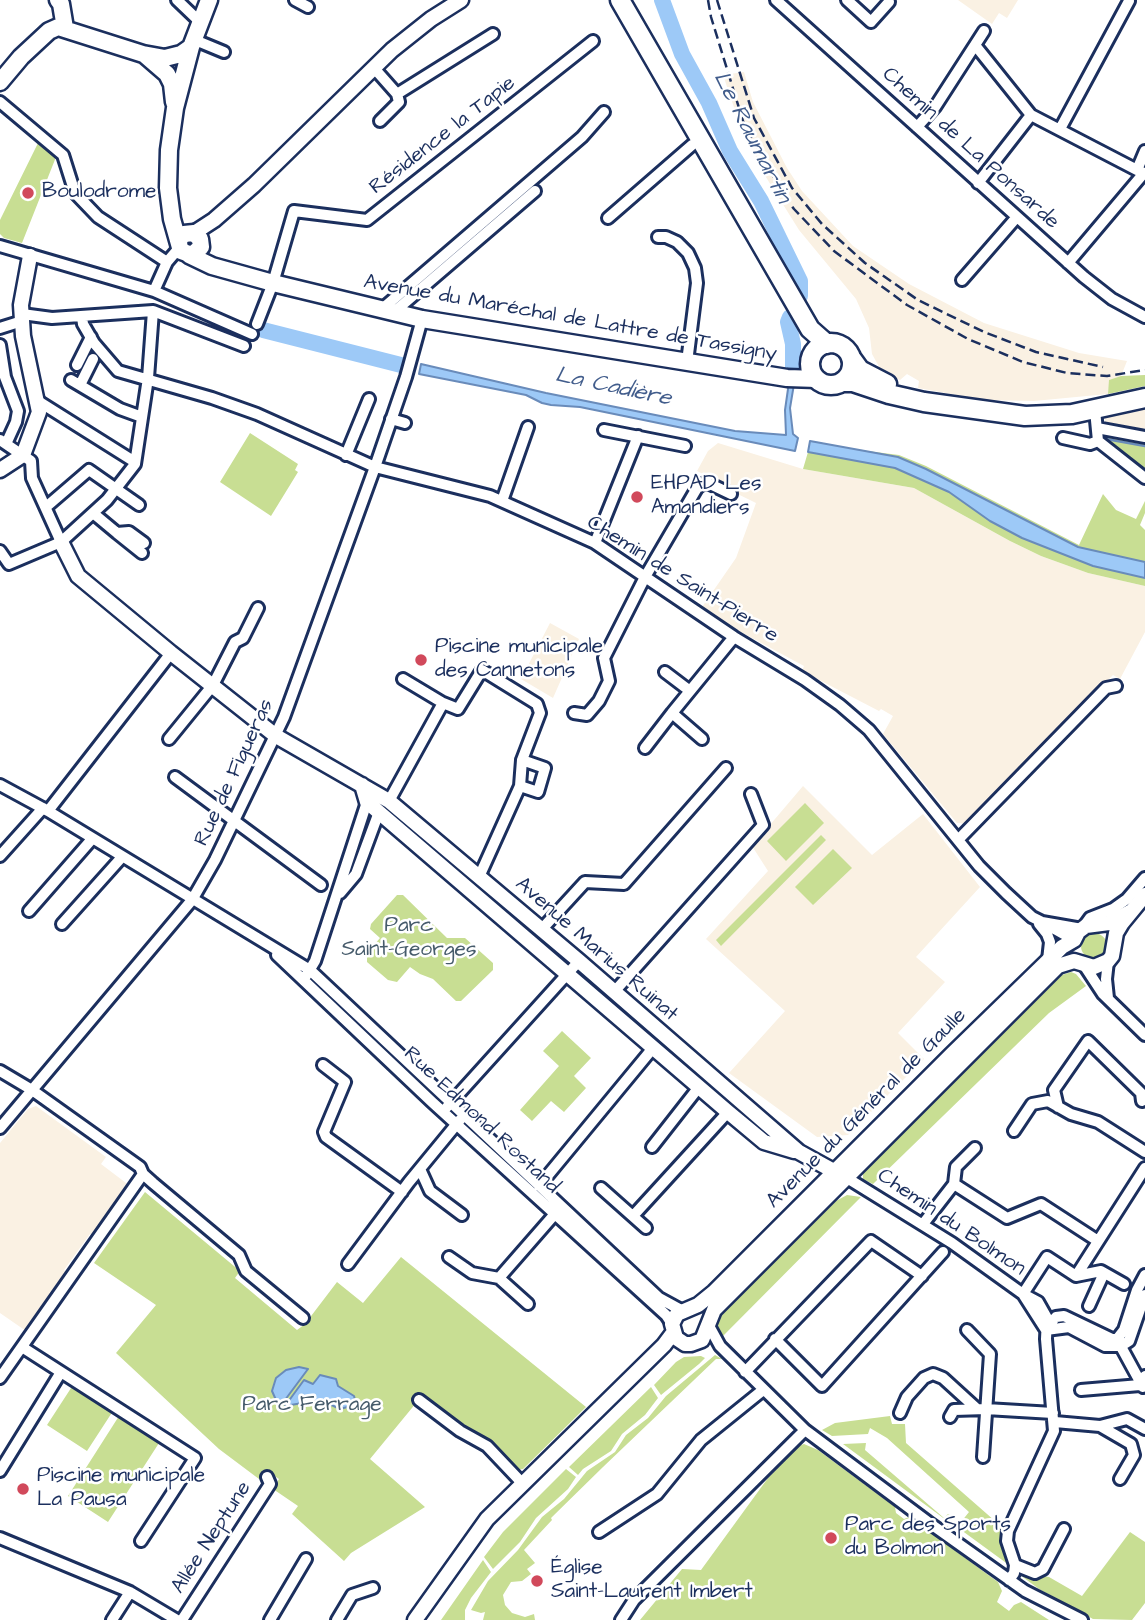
<!DOCTYPE html>
<meta charset="utf-8">
<style>
body{margin:0}
canvas{display:block;background:#fff}
</style>
<canvas width="1145" height="1620"></canvas>
<script>
const c = document.querySelector('canvas').getContext('2d');
c.lineJoin = 'round';
function fill(path, color) { c.fillStyle = color; c.fill(path, 'evenodd'); }
const shape = rows => new Path2D(rows.map(r => 'M' + r).join(''));
function stroke(path, color, width, dash) { c.strokeStyle = color; c.lineWidth = width; c.lineCap = dash ? 'butt' : 'round'; c.setLineDash(dash || []); c.stroke(path); }
function write(font, color, halo, rows, align = 'center') {
  c.font = font + ' "Architects Daughter",sans-serif'; c.lineWidth = 5; c.setLineDash([]); c.textBaseline = 'middle'; c.strokeStyle = halo; c.fillStyle = color; for (const [text, x, y, turn = 0] of rows) {
    c.save(); c.translate(x, y); c.rotate((+turn || 0) * Math.PI / 180); c.textAlign = isNaN(turn) ? turn : align; if (halo) c.strokeText(text, 0, 0); c.fillText(text, 0, 0); c.restore();
  }
}
const built = shape([
 [958,0,1018,0,1007,18,999,13,992,24],
 [744,72,753,102,787,168,802,191,853,246,909,284,984,323,1079,353,1127,361,1121,376,1110,380,1108,394,1034,401,984,400,918,388,919,381,907,374,900,380,882,372,872,354,869,328,856,299,799,230,764,174,738,119,723,75],
 [1145,405,1145,430,1105,424,1105,414],
 [718,443,803,469,914,488,1010,541,1041,556,1088,573,1145,586,1145,632,1120,679,1113,675,1022,768,971,824,957,823,883,734,893,716,881,709,879,711,802,671,804,666,700,610,736,558,756,503,709,480,709,477,697,471,708,451],
 [550,623,579,639,553,698,521,679],
 [803,786,872,855,923,814,980,887,916,957,945,982,898,1033,924,1059,848,1135,817,1137,729,1073,785,1011,706,939,768,871,752,846],
 [36,1106,106,1157,101,1164,130,1186,93,1235,90,1234,64,1270,67,1273,26,1331,0,1313,0,1143,28,1109]
]);
const green = shape([
 [40,139,53,149,56,157,22,243,4,238,0,234,0,220],
 [1145,375,1145,386,1108,394,1109,380,1121,376],
 [250,433,298,464,295,470,298,472,271,516,220,482],
 [1102,435,1145,443,1145,476,1101,437],
 [852,449,899,455,926,466,1079,545,1103,494,1116,510,1136,519,1145,501,1145,513,1140,525,1145,530,1145,562,1078,547,926,469],
 [808,452,895,468,949,492,990,521,1022,538,1093,566,1145,578,1145,586,1088,573,1041,556,1010,541,914,488,803,469],
 [805,803,824,823,786,861,767,841],
 [821,835,826,840,721,946,716,940],
 [833,849,852,868,813,905,795,887],
 [397,895,403,895,447,938,465,938,493,963,493,970,461,1001,456,1001,433,979,420,974,410,967,397,982,388,980,367,962,367,953,380,938,370,929,371,924],
 '1081 946a13 13 0 1 1 26 0a13 13 0 1 1-26 0Z',
 [1071,972,1076,974,1086,986,1049,1013,873,1184,863,1179,863,1173,1062,975],
 [562,1031,591,1058,574,1076,586,1088,564,1112,551,1101,532,1121,520,1110,559,1066,543,1051],
 [145,1192,240,1271,235,1278,297,1330,305,1324,337,1282,363,1303,401,1257,586,1407,523,1469,516,1470,489,1441,453,1420,421,1397,370,1459,425,1507,351,1553,344,1561,292,1514,298,1506,273,1489,279,1479,270,1473,263,1482,219,1449,116,1353,156,1305,94,1263],
 [847,1195,861,1197,722,1337,716,1327,720,1315,836,1201],
 [715,1355,722,1359,716,1359,603,1467,551,1518,552,1520,524,1550,535,1563,527,1569,531,1574,522,1581,511,1582,503,1595,505,1605,512,1613,525,1617,534,1614,535,1620,483,1620,485,1612,481,1613,471,1610,488,1581,518,1550,542,1517,564,1499,587,1471,615,1452,626,1435,648,1418,666,1396],
 [701,1356,705,1358,699,1364,661,1395,654,1385,676,1362,684,1357],
 [73,1385,113,1411,87,1451,47,1425],
 [651,1387,658,1398,645,1415,622,1434,611,1451,583,1469,578,1475,569,1467],
 [119,1416,159,1443,108,1522,68,1496],
 [890,1416,892,1424,905,1424,906,1443,1003,1528,1001,1538,1009,1565,957,1527,969,1512,887,1438,870,1428,868,1434,832,1436,822,1430,835,1423],
 [866,1443,865,1450,944,1518,948,1514,950,1515,946,1520,843,1444],
 [804,1444,818,1450,895,1507,896,1513,904,1519,909,1517,998,1582,1002,1591,997,1602,1009,1611,1014,1605,1021,1602,1049,1620,640,1620,682,1569,701,1570,768,1478,799,1446],
 [566,1469,576,1477,568,1489,536,1518,520,1542,493,1569,484,1557,503,1532],
 [1130,1532,1145,1542,1145,1603,1132,1620,1093,1619,1039,1589,1020,1575,1023,1573,1049,1577,1082,1596],
 [483,1560,491,1572,471,1598,465,1610,465,1620,441,1620]
]);
const water = shape([
 [421,364,546,393,735,431,786,435,785,410,789,382,794,384,790,408,793,434,798,438,795,451,580,407,551,405,542,403,526,395,419,374,421,364],
 [810,441,898,457,926,469,1078,547,1145,562,1145,578,1093,566,1022,538,990,521,949,492,895,468,808,452,810,441],
 [299,1367,308,1369,282,1404,276,1400,272,1391,276,1378,286,1370,299,1367],
 [320,1375,336,1379,338,1386,354,1396,355,1400,351,1406,340,1409,325,1402,314,1401,285,1406,304,1380,313,1384,320,1375]
]);
const stream = shape([
 [1106,439,1145,446]
]);
const river = shape([
 [662,0,682,54,709,103,730,151,761,201,800,281,800,296],
 [790,317,788,322,793,344,793,371],
 [263,330,401,365]
]);
const minor = shape([
 [177,0,201,23],
 [295,0,308,7],
 [776,0,1084,277,1112,299,1145,317],
 [847,0,871,22,889,2],
 [195,40,224,52],
 [975,45,1031,115,1137,170],
 [374,68,397,94,493,34],
 [0,102,63,155,75,193,98,217,167,262],
 [380,121,399,102,397,94],
 [917,127,935,107,984,31],
 [1060,129,1129,1],
 [978,183,1031,115],
 [608,218,692,145],
 [658,237,666,237,677,242,688,253,695,268,697,283,687,362],
 [0,246,154,291,252,334],
 [1068,263,1144,173,1137,170,1145,151],
 [962,280,1016,218],
 [154,291,167,262,179,248],
 [382,309,582,137,604,112],
 [394,312,535,191],
 [22,314,52,318,153,311,244,346],
 [82,317,83,324,94,343,118,371,212,398,257,414,375,467,490,496,595,543,734,637,805,680,840,705,869,730,979,866,1006,893,1032,917,1042,922],
 [257,324,273,283,294,211,367,220,593,41],
 [0,328,22,321],
 [0,345,5,377,18,411,16,422,6,444],
 [77,365,91,337],
 [71,380,120,409,142,417],
 [80,385,93,359],
 [38,401,135,462],
 [1095,410,1098,441,1145,478],
 [391,419,405,423],
 [1097,428,1145,437],
 [604,430,685,446],
 [1063,438,1090,444,1098,441],
 [0,440,31,461,32,478,61,542],
 [346,455,369,399],
 [502,501,528,427],
 [46,507,89,470,139,505],
 [93,513,117,533,129,532,144,543],
 [117,533,142,553],
 [595,543,638,436],
 [0,551,9,564,61,542,107,500,135,464,148,378,153,311],
 [665,672,690,691],
 [403,679,443,703],
 [574,713,587,715,599,701,609,681,604,658,645,577,697,488,702,484,708,483,731,494],
 [169,739,213,685,235,642,243,638,258,608],
 [702,739,672,713,734,637],
 [645,748,672,713],
 [175,777,321,885],
 [0,785,48,811,310,970,659,1298,681,1310],
 [520,786,538,792,545,768,522,760],
 [389,801,443,703,458,709,482,670,537,704,540,713,522,760,520,786,479,877],
 [48,811,171,653],
 [958,840,1106,688,1116,686],
 [0,856,43,808],
 [340,893,356,874,379,812],
 [29,911,92,839],
 [62,924,122,857],
 [1039,924,1047,934,1050,942,1048,960],
 [541,930,585,882,624,884,726,768],
 [1074,940,1042,922,1082,929,1090,918,1113,909,1127,899,1145,878],
 [277,955,432,1102,666,1315,672,1324],
 [1084,965,1103,994,1145,1035],
 [306,976,315,961,367,802],
 [614,992,763,825,751,794],
 [1108,998,1106,979,1108,961],
 [323,1065,345,1082,324,1132,326,1137,402,1192],
 [0,1071,32,1090,140,1167,143,1174,153,1183,239,1255,246,1271,303,1318],
 [447,1107,579,961],
 [1058,1107,1054,1090,1088,1041,1141,1093,1142,1101],
 [0,1128,192,900,215,860,284,717,375,467,406,377,422,319],
 [1014,1131,1032,1104,1048,1101,1071,1114,1098,1122,1145,1152],
 [652,1147,699,1087],
 [420,1169,430,1191,462,1215],
 [847,1178,952,1243,1023,1294,1046,1330],
 [954,1184,956,1167,975,1148],
 [539,1186,653,1048],
 [601,1188,646,1228],
 [633,1216,728,1112],
 [923,1224,954,1184,1007,1218,1041,1204,1098,1241],
 [449,1257,472,1273,499,1278],
 [348,1264,409,1182,460,1120],
 [1076,1276,1145,1168],
 [1023,1294,1047,1257,1076,1276,1101,1271,1124,1284],
 [528,1304,499,1278,554,1215],
 [1089,1306,1104,1273],
 [708,1324,720,1346,805,1430,928,1522,1025,1591,1082,1620],
 [1047,1327,1056,1317,1064,1316,1112,1339,1117,1339,1124,1330,1137,1290,1145,1275],
 [967,1330,990,1354,983,1457],
 [1046,1330,1069,1327,1105,1346,1121,1346,1129,1341,1145,1295],
 [775,1339,822,1386,943,1252],
 [1119,1343,1143,1387],
 [22,1347,195,1458,141,1541],
 [745,1372,871,1241,922,1276],
 [0,1378,143,1174],
 [1081,1390,1140,1385,1145,1376],
 [419,1400,460,1431,487,1446,523,1484],
 [900,1413,907,1397,924,1378,933,1374,943,1378,977,1409],
 [950,1417,954,1410,986,1409,1053,1413],
 [1055,1422,1100,1426,1127,1419,1145,1429],
 [1100,1426,1131,1444,1134,1455,1120,1479],
 [0,1471,61,1372],
 [599,1532,657,1494,701,1440,763,1390],
 [0,1538,130,1592,177,1620],
 [1015,1565,1035,1573,1043,1569,1064,1529],
 [1009,1580,1014,1573,1015,1565,1007,1541,1008,1531,1054,1431,1046,1339,1047,1318,1038,1302,1023,1294],
 [112,1620,130,1592],
 [182,1620,270,1484,267,1477],
 [270,1620,306,1559],
 [337,1620,352,1595,373,1588],
 [621,1620,634,1600,805,1430]
]);
const tertiary = shape([
 [194,233,214,220,254,185,392,50,431,19,461,0],
 [0,470,23,455,39,412,23,336,21,305,30,256],
 [61,542,78,576,171,653,276,736,389,801,579,961,799,1152,839,1174],
 [362,785,367,802,728,1112,764,1142,794,1151],
 [1130,912,1109,923,1086,926,1078,932,1074,940,1062,947,952,1054,714,1292,698,1305,677,1314,672,1324,676,1338,685,1344,691,1344,702,1340,714,1310,1058,966,1074,961,1094,967,1108,961,1112,956,1116,933,1122,923,1145,895],
 [415,1620,487,1519,664,1345,673,1333]
]);
const secondary = shape([
 [58,0,61,4,65,28],
 [145,55,167,74,172,84,174,102],
 [0,82,21,57,49,31,58,27,143,54,165,58,181,54,191,47],
 [179,240,184,234,194,233,200,239,201,247,192,255,181,251,172,219,168,188,169,150,175,108,191,47,209,0],
 [189,255,212,266,273,283,422,319,787,378,817,379]
]);
const primary = shape([
 [620,0,810,329,827,344],
 '810 364a21 21 0 1 1 42 0a21 21 0 1 1-42 0Z',
 [852,359,860,370,887,384],
 [842,382,853,382,889,394,924,402,1025,416,1072,414,1145,398]
]);
const rail = shape([
 [708,0,711,17,743,121,783,194,794,209,834,251,907,305,968,339,1023,362,1067,373,1107,376,1145,370],
 [717,0,754,118,792,188,822,224,865,263,918,300,984,332,1036,352,1103,367]
]);
const markers = [
 [28,193,7,"#d1495b"],
 [637,497,7,"#d1495b"],
 [421,660,7,"#d1495b"],
 [23,1489,7,"#d1495b"],
 [831,1538,7,"#d1495b"],
 [537,1581,7,"#d1495b"]
];
const streetNames = [
 ["Résidence la Tapie",443,136,-38],
 ["Chemin de La Ponsarde",970,149,42],
 ["Avenue du Maréchal de Lattre de Tassigny",570,319,10],
 ["Chemin de Saint-Pierre",682,580,32],
 ["Rue de Figueras",235,773,-65],
 ["Avenue Marius Ruinat",596,950,41],
 ["Avenue du Général de Gaulle",867,1109,-45],
 ["Rue Edmond Rostand",481,1121,43],
 ["Chemin du Bolmon",951,1223,34],
 ["Allée Neptune",212,1538,-57]
];
const poiNames = [
 ["Boulodrome",42,193],
 ["EHPAD Les",651,485],
 ["Amandiers",651,509],
 ["Piscine municipale",435,648],
 ["des Cannetons",435,672],
 ["Piscine municipale",37,1477],
 ["La Pausa",37,1501],
 ["Parc des Sports",845,1526],
 ["du Bolmon",845,1550],
 ["Église",551,1569],
 ["Saint-Laurent Imbert",551,1593]
];
const parkNames = [
 ["Parc",409,927],
 ["Saint-Georges",409,951],
 ["Parc Ferrage",312,1406]
];
const waterNames = [
 ["Le Raumartin",751,138,63],
 ["La Cadière",613,388,12]
];
fill(built, '#faf1e3');
fill(green, '#c8de93');
fill(water, '#9dc9f7');
stroke(water, '#698bba', 2);
stroke(stream, '#698bba', 2.5);
stroke(river, '#9dc9f7', 16);
stroke(minor, '#1b2f5e', 16);
stroke(tertiary, '#1b2f5e', 19);
stroke(secondary, '#1b2f5e', 21);
stroke(primary, '#1b2f5e', 23);
stroke(minor, '#fff', 10);
stroke(tertiary, '#fff', 14);
stroke(secondary, '#fff', 16);
stroke(primary, '#fff', 18);
stroke(rail, '#1b2f5e', 2.5, [10, 5]);
for (const [x, y, r, color] of markers) { const dot = new Path2D(); dot.arc(x, y, r, 0, 2 * Math.PI); c.fillStyle = color; c.fill(dot); stroke(dot, '#fff', 2.5); }
write('21px', '#1b2f5e', '#fff', streetNames);
write('21px', '#1b2f5e', '#fff', poiNames, 'left');
write('21px', '#465b6b', '#fff', parkNames);
write('italic 23px', '#425d8c', '#fff', waterNames);
</script>
